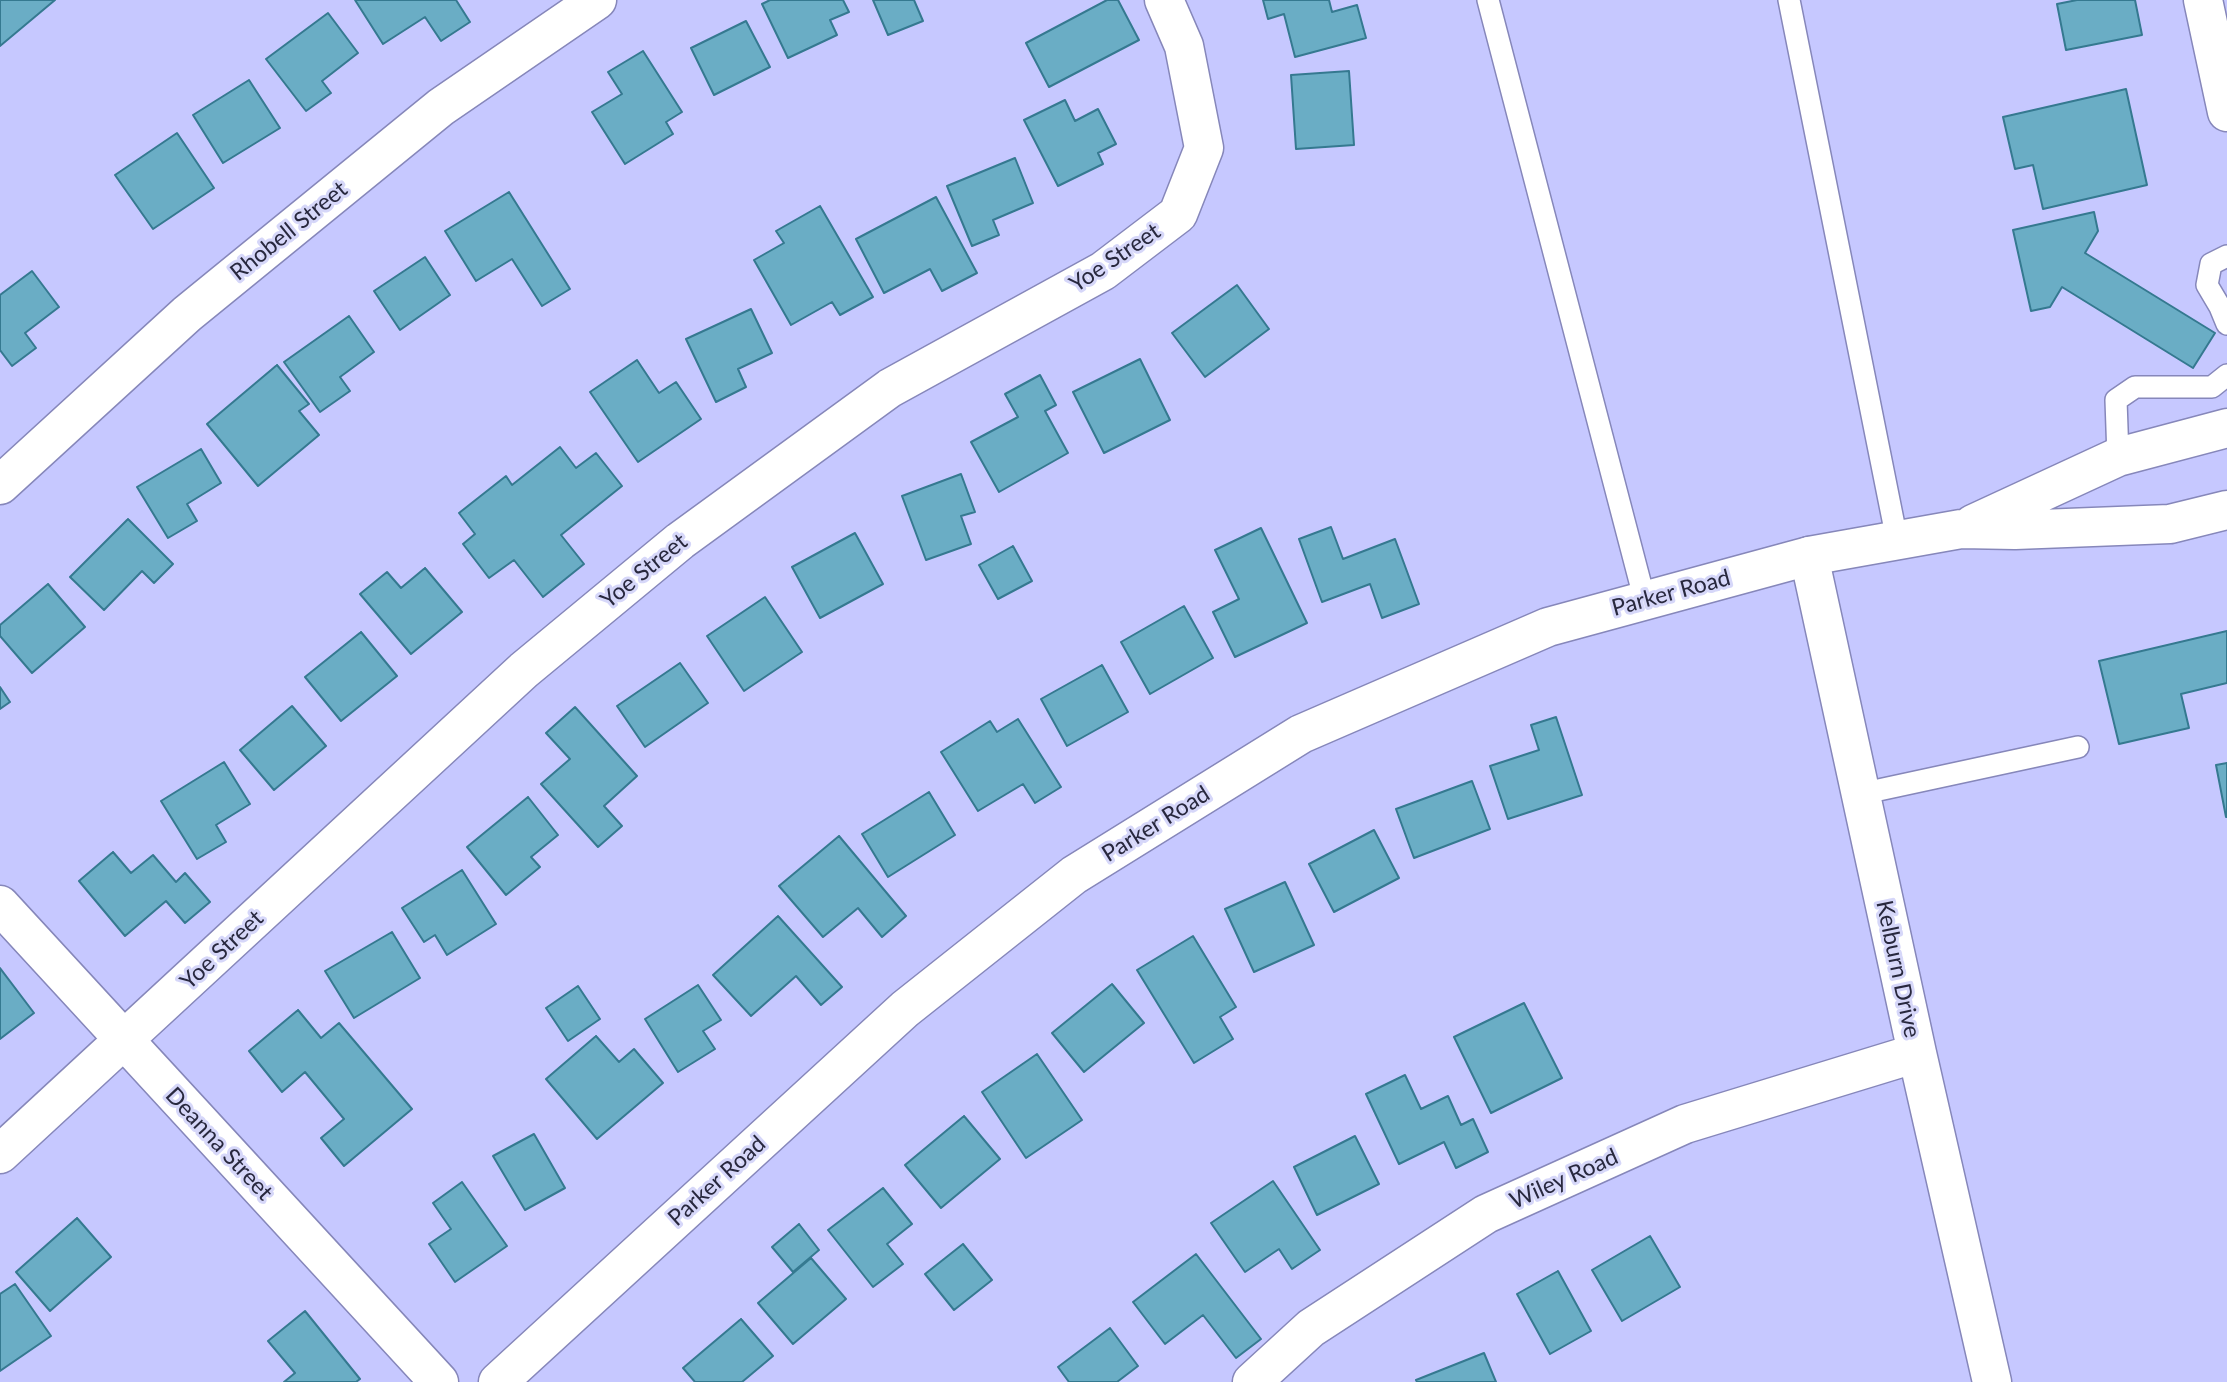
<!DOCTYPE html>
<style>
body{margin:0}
canvas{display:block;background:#c6c8ff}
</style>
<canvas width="2227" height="1382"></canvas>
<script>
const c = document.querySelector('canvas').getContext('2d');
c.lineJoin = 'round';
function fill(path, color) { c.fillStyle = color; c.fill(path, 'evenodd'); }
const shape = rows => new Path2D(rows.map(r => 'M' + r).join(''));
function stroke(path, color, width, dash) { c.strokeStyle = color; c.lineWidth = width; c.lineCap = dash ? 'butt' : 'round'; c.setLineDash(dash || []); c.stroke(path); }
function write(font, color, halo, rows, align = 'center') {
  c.font = font + ' Lato,sans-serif'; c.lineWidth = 6; c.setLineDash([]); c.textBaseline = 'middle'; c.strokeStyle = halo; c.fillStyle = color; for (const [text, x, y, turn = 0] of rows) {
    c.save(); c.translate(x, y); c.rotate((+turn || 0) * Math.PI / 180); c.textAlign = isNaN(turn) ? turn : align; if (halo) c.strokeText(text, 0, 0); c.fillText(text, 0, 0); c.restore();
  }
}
const building = shape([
 [0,0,55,0,0,46,0,0],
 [355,0,456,0,470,22,441,41,425,17,383,44,355,0],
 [770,0,843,0,849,12,830,20,837,35,788,58,762,4,770,0],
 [873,0,914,0,923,21,888,35,873,0],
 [1107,0,1118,0,1139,40,1049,87,1026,43,1107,0],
 [1263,0,1329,0,1332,12,1357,5,1366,38,1295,57,1284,14,1268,19,1263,0],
 [2077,0,2135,0,2142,35,2066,50,2057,4,2077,0],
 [328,13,358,53,322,81,331,93,306,111,266,59,328,13],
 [746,21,770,67,714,95,691,48,746,21],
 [643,51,682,112,666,122,673,134,625,164,592,112,622,94,608,72,643,51],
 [1349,71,1354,145,1296,149,1291,75,1349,71],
 [249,80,280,128,223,163,193,115,249,80],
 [2126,89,2147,185,2043,209,2033,165,2015,169,2003,117,2126,89],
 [1065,100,1075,121,1098,109,1116,144,1098,153,1103,164,1058,186,1024,120,1065,100],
 [177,133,214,188,153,229,115,175,177,133],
 [1015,158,1033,203,993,220,999,235,972,246,947,186,1015,158],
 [509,192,570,289,542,306,512,259,476,281,445,231,509,192],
 [936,197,977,273,942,291,930,269,884,293,856,239,936,197],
 [820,206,873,297,840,315,832,302,791,325,754,260,784,243,776,231,820,206],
 [2094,212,2098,231,2085,253,2215,333,2193,368,2062,287,2050,307,2031,311,2013,230,2094,212],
 [425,257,450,295,400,330,374,291,425,257],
 [32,271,59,307,25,333,36,348,12,366,0,350,0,295,32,271],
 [1237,285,1269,329,1205,377,1172,333,1237,285],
 [751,309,772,353,738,369,746,387,716,402,686,339,751,309],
 [349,316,374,352,340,377,350,391,320,412,284,362,349,316],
 [1140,359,1170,420,1104,453,1073,392,1140,359],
 [637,360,659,393,676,382,701,419,638,462,590,392,637,360],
 [277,365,309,404,299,411,319,435,258,486,207,424,277,365],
 [1040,375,1056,405,1045,411,1068,453,999,492,971,442,1018,417,1005,394,1040,375],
 [560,447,576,468,596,453,622,486,561,535,584,564,543,597,514,560,489,578,463,544,475,534,459,513,506,476,512,485,560,447],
 [201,449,221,483,187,504,197,521,168,538,137,487,201,449],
 [961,474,975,512,961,516,971,544,926,560,902,496,961,474],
 [128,519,173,564,154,583,142,571,104,610,70,577,128,519],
 [1331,527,1343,559,1395,539,1419,604,1382,618,1370,584,1322,602,1299,539,1331,527],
 [1261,528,1307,623,1235,657,1213,612,1239,599,1215,550,1261,528],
 [855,533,883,584,820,618,792,567,855,533],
 [1013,546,1032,581,998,599,979,565,1013,546],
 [425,568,462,612,411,654,360,594,387,572,401,588,425,568],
 [48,584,85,627,32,673,0,636,0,625,48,584],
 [765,597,802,652,744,691,707,636,765,597],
 [1184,606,1213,658,1150,694,1121,642,1184,606],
 [2227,631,2227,683,2181,694,2189,728,2119,744,2099,661,2227,631],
 [361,632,397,676,341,721,305,677,361,632],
 [680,663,708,703,645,747,617,706,680,663],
 [1102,665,1128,712,1067,746,1041,699,1102,665],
 [0,687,10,702,0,709,0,687],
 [292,706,326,746,274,790,240,750,292,706],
 [575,707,637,776,604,806,622,826,598,847,541,784,570,759,546,733,575,707],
 [1556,717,1582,795,1508,819,1490,766,1539,750,1531,725,1556,717],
 [1018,719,1061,787,1035,803,1023,784,978,811,941,752,990,721,997,732,1018,719],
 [224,762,250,804,216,825,226,842,197,859,161,801,224,762],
 [2227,763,2227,817,2226,817,2216,765,2227,763],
 [1472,781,1490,829,1414,858,1396,809,1472,781],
 [929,792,955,835,888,877,862,834,929,792],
 [528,797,558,835,531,857,540,867,506,895,467,847,528,797],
 [1374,830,1399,878,1334,912,1309,864,1374,830],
 [839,836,906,916,882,937,858,908,823,937,779,886,839,836],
 [113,852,131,873,153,855,176,882,185,873,210,902,185,923,166,901,125,936,79,881,113,852],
 [462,870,496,924,447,955,435,935,424,942,402,908,462,870],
 [1285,882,1314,945,1254,972,1225,909,1285,882],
 [778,916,842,987,821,1005,796,976,751,1016,713,975,778,916],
 [392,932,420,978,354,1018,325,971,392,932],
 [1193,936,1236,1007,1220,1017,1233,1039,1194,1063,1137,970,1193,936],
 [0,968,34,1013,0,1039,0,968],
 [1112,984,1144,1023,1084,1072,1052,1033,1112,984],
 [698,985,721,1020,703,1031,715,1049,678,1072,645,1019,698,985],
 [578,986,600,1019,568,1041,546,1008,578,986],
 [1524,1003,1562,1078,1491,1113,1454,1037,1524,1003],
 [298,1010,321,1038,339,1023,412,1109,344,1166,321,1138,344,1119,305,1072,282,1092,249,1051,298,1010],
 [596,1036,619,1062,634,1049,663,1083,597,1139,546,1079,596,1036],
 [1037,1054,1082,1120,1026,1158,982,1092,1037,1054],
 [1405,1075,1421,1109,1448,1096,1461,1125,1473,1119,1488,1152,1456,1168,1444,1142,1399,1164,1366,1094,1405,1075],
 [964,1116,1000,1159,941,1208,905,1165,964,1116],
 [534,1134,565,1188,525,1210,493,1156,534,1134],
 [1355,1136,1379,1184,1317,1215,1294,1167,1355,1136],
 [1273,1181,1320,1250,1292,1269,1279,1249,1245,1272,1211,1223,1273,1181],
 [462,1182,507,1246,455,1282,429,1244,451,1229,433,1203,462,1182],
 [883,1188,912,1224,887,1244,903,1264,873,1287,828,1230,883,1188],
 [77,1218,111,1257,50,1311,16,1272,77,1218],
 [799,1224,819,1250,793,1272,772,1247,799,1224],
 [1650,1236,1680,1287,1622,1321,1592,1270,1650,1236],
 [963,1244,992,1280,954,1310,925,1274,963,1244],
 [1196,1254,1261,1339,1236,1358,1203,1315,1165,1344,1133,1302,1196,1254],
 [811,1258,846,1299,793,1344,758,1303,811,1258],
 [1558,1271,1591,1331,1550,1354,1517,1294,1558,1271],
 [15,1284,51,1336,0,1371,0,1294,15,1284],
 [305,1311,360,1379,356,1382,284,1382,295,1373,268,1341,305,1311],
 [741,1319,773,1356,742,1382,695,1382,683,1368,741,1319],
 [1110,1328,1138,1366,1117,1382,1069,1382,1058,1367,1110,1328],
 [1484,1353,1496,1382,1417,1382,1416,1380,1484,1353]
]);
const lane = shape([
 [1488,0,1645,601],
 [1789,0,1897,540],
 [2227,256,2211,264,2207,285,2220,307,2227,324],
 [2118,457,2116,400,2135,387,2212,387,2227,375],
 [1860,794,2078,747]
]);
const street = shape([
 [0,485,187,314,441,107,597,0],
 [1809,556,1917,1053,1992,1382],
 [0,905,439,1382],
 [0,1154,524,670,680,541,890,388,1103,271,1178,214,1204,148,1184,46,1164,0],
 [1252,1382,1311,1328,1486,1214,1685,1124,1917,1053]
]);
const secondary = shape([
 [2203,0,2227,112],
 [1973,524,2118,457,2227,428],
 [498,1382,905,1009,1074,875,1301,734,1548,627,1809,556,1961,529,2015,530,2170,524,2227,510]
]);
const streetNames = [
 ["Rhobell Street",289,231,-39],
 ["Yoe Street",1115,258,-34],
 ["Yoe Street",644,571,-39],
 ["Parker Road",1671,593,-15],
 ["Parker Road",1156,824,-32],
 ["Yoe Street",222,950,-43],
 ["Kelburn Drive",1898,969,78],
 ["Deanna Street",219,1144,47],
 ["Wiley Road",1564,1179,-24],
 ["Parker Road",717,1181,-42]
];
fill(building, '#6aadc5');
stroke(building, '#357990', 2);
stroke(lane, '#8687ba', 24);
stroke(street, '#8687ba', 41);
stroke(secondary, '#8687ba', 41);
stroke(lane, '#fff', 21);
stroke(street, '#fff', 38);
stroke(secondary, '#fff', 38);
write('23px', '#28283e', '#d6d7f9', streetNames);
</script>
